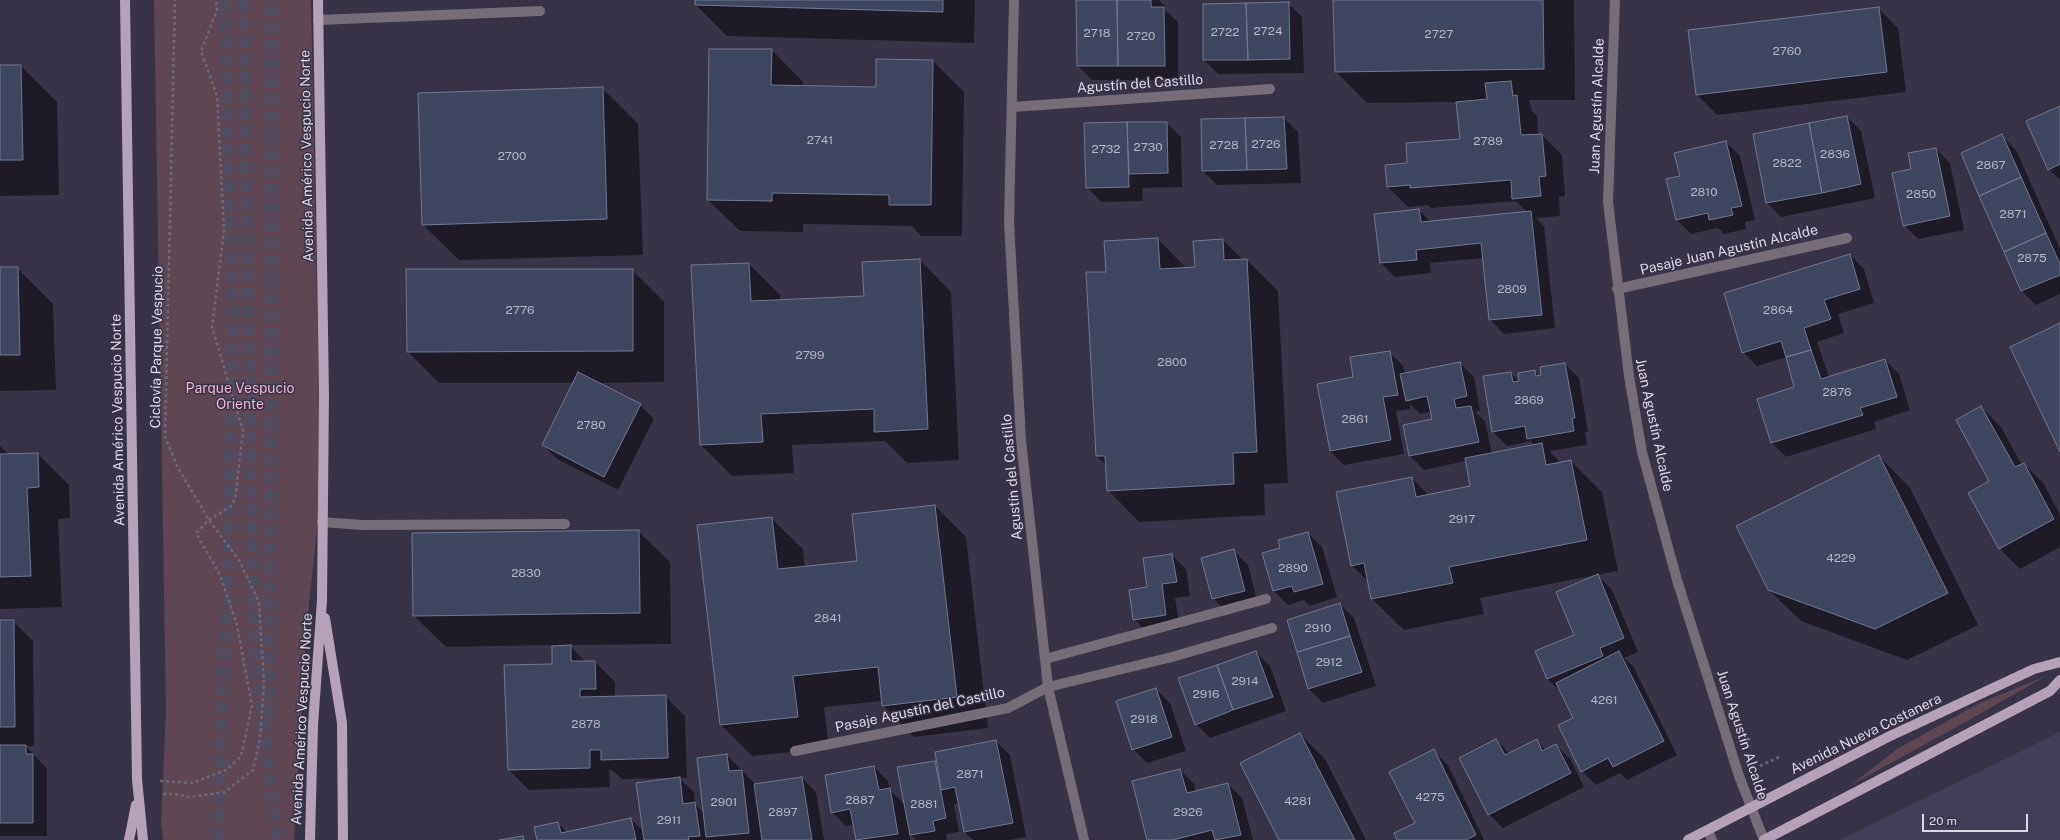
<!DOCTYPE html>
<meta charset="utf-8">
<style>
body{margin:0}
#map{position:relative;width:2060px;height:840px;overflow:hidden;background:#393348;font-family:"Public Sans",sans-serif}
canvas{display:block}
.scale{position:absolute;left:1922px;top:814px;width:106px;height:18px;box-sizing:border-box;border:2px solid #dcd8e6;border-top:0;padding-left:5px;font-size:12px;line-height:14px;white-space:nowrap;color:#dcd8e6;-webkit-text-stroke:3px #393348;paint-order:stroke}
</style>
<div id="map">
<canvas width="2060" height="840"></canvas>
<div class="scale">20 m</div>
</div>
<script>
const c = document.querySelector('canvas').getContext('2d');
c.lineJoin = 'round';
function fill(path, color) { c.fillStyle = color; c.fill(path, 'evenodd'); }
const shape = rows => new Path2D(rows.map(r => 'M' + r).join(''));
function stroke(path, color, width, dash) { c.strokeStyle = color; c.lineWidth = width; c.lineCap = dash ? 'butt' : 'round'; c.setLineDash(dash || []); c.stroke(path); }
function write(font, color, halo, rows, align = 'center') {
  c.font = font + ' "Public Sans",sans-serif'; c.lineWidth = 3; c.setLineDash([]); c.textBaseline = 'middle'; c.strokeStyle = halo; c.fillStyle = color; for (const [text, x, y, turn = 0] of rows) {
    c.save(); c.translate(x, y); c.rotate((+turn || 0) * Math.PI / 180); c.textAlign = isNaN(turn) ? turn : align; if (halo) c.strokeText(text, 0, 0); c.fillText(text, 0, 0); c.restore();
  }
}
const built = shape([
 [2060,732,2060,840,1839,840]
]);
const green = shape([
 [154,0,311,0,319,404,318,520,307,623,294,840,163,840,161,823,166,710],
 [2046,676,1978,715,1851,785,1897,749,1980,703]
]);
const shadow = shape([
 [696,0,975,0,974,43,727,36,696,5],
 [1077,0,1159,0,1165,6,1165,10,1178,22,1178,80,1092,80,1078,66],
 [1334,0,1574,0,1575,100,1529,100,1532,111,1537,116,1538,135,1542,135,1562,155,1565,196,1559,197,1560,216,1536,218,1544,226,1555,328,1504,334,1490,320,1483,258,1430,263,1431,273,1395,277,1381,263,1376,215,1419,210,1431,222,1527,212,1516,201,1431,208,1428,205,1408,207,1388,187,1409,164,1461,140,1457,102,1367,103,1336,72],
 [1288,3,1302,17,1304,73,1218,74,1204,60],
 [1878,8,1898,28,1906,92,1717,115,1697,95],
 [772,50,803,82,803,86,877,88,933,61,964,92,962,236,921,236,912,226,803,224,803,232,740,231,708,200],
 [0,66,21,66,57,102,59,195,0,196],
 [602,88,638,124,643,255,459,260,423,225],
 [2060,107,2060,180,2049,169],
 [1847,117,1861,131,1875,198,1781,217,1767,203,1754,135],
 [1284,118,1298,132,1301,183,1217,185,1203,171],
 [1167,123,1181,137,1182,187,1142,188,1143,201,1101,202,1087,187,1085,124],
 [2002,136,2016,150,2060,249,2060,294,2036,305,2022,291,1962,153],
 [1726,142,1740,156,1755,220,1745,222,1746,229,1724,234,1718,228,1691,234,1677,220,1667,180,1681,177],
 [1936,149,1950,163,1964,230,1918,239,1904,225],
 [1158,239,1187,269,1196,268,1223,240,1243,260,1247,260,1278,291,1288,483,1264,484,1265,515,1139,522,1108,490,1107,466,1096,456,1107,273],
 [1850,255,1864,269,1874,303,1838,314,1844,333,1817,342,1829,377,1885,360,1899,374,1910,410,1874,422,1876,429,1786,457,1772,443,1795,388,1787,357,1757,366,1743,352],
 [920,260,951,292,959,460,907,463,885,441,792,445,794,473,732,476,701,445,749,264,780,295,780,300,865,297],
 [0,268,17,268,53,304,56,390,0,391],
 [632,270,664,302,664,382,596,383,640,405,654,419,618,490,557,459,543,445,574,383,439,383,408,352],
 [1389,352,1403,366,1405,374,1460,363,1474,377,1480,410,1475,412,1485,421,1492,454,1535,446,1531,441,1507,446,1493,432,1511,373,1520,383,1535,371,1540,377,1565,364,1579,378,1588,432,1585,432,1587,445,1549,451,1561,463,1571,461,1602,492,1618,571,1597,575,1612,590,1638,652,1624,658,1633,666,1677,755,1627,780,1620,773,1596,785,1582,771,1574,718,1561,692,1547,679,1575,636,1595,575,1480,598,1484,614,1404,630,1372,599,1369,582,1352,566,1412,478,1429,496,1471,487,1466,461,1424,470,1410,456,1433,419,1431,412,1420,414,1410,404,1411,409,1396,411,1404,454,1344,465,1330,451,1355,378],
 [1981,407,2001,427,2022,465,2024,464,2044,484,2060,515,2060,547,2020,569,2000,549,1969,493,1990,481],
 [0,446,9,455,38,454,69,485,70,518,58,519,62,607,0,609],
 [1879,456,1910,488,1978,625,1907,660,1801,621,1769,590],
 [935,506,966,537,988,728,914,737,883,705,882,701,824,707,829,748,752,756,721,725,698,526,771,518,803,549,805,567,858,562],
 [638,531,670,562,671,644,569,645,586,662,595,662,615,682,615,697,665,696,685,716,687,778,679,778,694,792,695,804,704,813,727,755,756,785,802,778,816,792,824,840,538,840,558,823,568,833,631,819,644,832,668,778,622,779,612,770,609,770,610,787,529,790,509,770,553,665,553,645,446,647,414,616],
 [1308,533,1322,547,1337,597,1309,606,1304,600,1288,605,1274,591,1263,554,1282,548],
 [1234,551,1248,565,1258,604,1227,612,1213,598],
 [1172,555,1186,569,1190,596,1175,598,1180,629,1148,633,1134,619,1148,588],
 [1340,604,1354,618,1376,686,1323,703,1309,689,1288,620],
 [0,621,13,621,33,641,34,746,26,746,47,769,47,836,0,836],
 [1256,652,1270,666,1286,711,1210,738,1196,724],
 [1156,689,1170,703,1186,751,1147,763,1133,749],
 [1300,734,1325,759,1366,840,1281,840],
 [1496,740,1510,754,1537,741,1546,750,1556,745,1570,759,1584,787,1503,828,1489,814],
 [996,741,1010,755,1026,837,1009,840,973,840,964,832,959,803,954,804,959,832,946,834,947,840,916,840,909,833,910,840,857,840,854,825,846,826,832,812,874,767,888,781,890,790,905,805,898,768,936,761,936,753],
 [1434,751,1448,765,1484,840,1399,840,1416,824],
 [1180,770,1194,784,1196,792,1228,784,1242,798,1253,840,1149,840]
]);
const building = shape([
 [695,0,943,0,943,12,695,5,695,0],
 [1076,0,1117,0,1118,66,1077,66,1076,0],
 [1117,0,1151,0,1151,7,1164,7,1165,66,1118,66,1117,0],
 [1333,0,1543,0,1544,69,1335,72,1333,0],
 [1289,2,1290,59,1248,60,1246,3,1289,2],
 [1246,3,1248,60,1203,60,1203,4,1246,3],
 [1879,7,1887,72,1696,95,1688,30,1879,7],
 [709,49,772,49,771,85,876,87,876,59,933,60,931,205,889,205,889,195,772,193,772,201,707,200,709,49],
 [0,65,21,65,23,160,0,160,0,65],
 [1511,81,1513,96,1517,95,1521,135,1542,134,1546,176,1539,177,1541,196,1512,199,1511,180,1410,188,1410,185,1387,187,1385,165,1407,163,1406,143,1460,139,1456,102,1487,99,1485,83,1511,81],
 [603,87,607,219,422,225,418,93,603,87],
 [2060,106,2060,164,2048,170,2026,121,2060,106],
 [1847,116,1861,184,1822,193,1809,123,1847,116],
 [1284,117,1287,169,1247,170,1245,118,1284,117],
 [1245,118,1247,170,1202,171,1201,119,1245,118],
 [1127,122,1167,122,1168,173,1129,174,1127,122],
 [1127,122,1129,187,1086,188,1084,123,1127,122],
 [1809,123,1822,193,1766,203,1753,134,1809,123],
 [2002,134,2021,177,1979,196,1961,153,2002,134],
 [1726,141,1742,206,1731,208,1733,215,1709,220,1708,213,1676,220,1666,179,1680,176,1674,153,1726,141],
 [1936,148,1950,216,1903,226,1892,173,1911,169,1908,153,1936,148],
 [2021,177,2046,233,2004,252,1979,196,2021,177],
 [1419,209,1421,222,1531,211,1542,315,1489,320,1481,243,1416,250,1417,260,1380,263,1374,214,1419,209],
 [2046,233,2060,264,2060,275,2021,291,2004,252,2046,233],
 [1158,238,1160,269,1195,267,1193,241,1223,239,1224,260,1247,259,1257,452,1233,453,1234,484,1107,491,1105,456,1096,456,1086,272,1106,272,1104,241,1158,238],
 [1850,254,1860,289,1824,300,1831,319,1804,328,1811,350,1786,357,1781,341,1742,353,1724,293,1850,254],
 [920,259,928,429,874,432,874,409,761,414,763,442,700,445,691,265,749,263,751,301,864,296,862,262,920,259],
 [0,267,18,267,20,355,0,355,0,267],
 [406,269,633,269,633,351,407,352,406,269],
 [2060,323,2060,452,2010,347,2060,323],
 [1811,350,1821,379,1885,359,1897,397,1860,408,1863,415,1771,443,1757,399,1794,387,1786,357,1811,350],
 [1390,351,1398,395,1383,397,1391,440,1330,451,1317,384,1353,377,1350,357,1390,351],
 [1460,362,1467,396,1454,399,1456,408,1471,406,1479,442,1409,456,1403,425,1432,419,1427,396,1406,401,1400,374,1460,362],
 [1565,363,1575,418,1572,418,1574,431,1527,439,1525,426,1492,432,1483,376,1511,372,1513,382,1519,381,1518,373,1535,370,1536,376,1541,375,1540,367,1565,363],
 [578,372,641,404,604,477,542,445,578,372],
 [1981,406,2015,467,2024,463,2054,519,1999,549,1968,493,1989,481,1956,420,1981,406],
 [1542,443,1546,465,1571,460,1587,540,1449,567,1453,583,1371,599,1364,563,1351,566,1336,492,1412,477,1416,497,1470,486,1465,458,1542,443],
 [38,453,39,487,27,488,31,576,0,577,0,454,38,453],
 [1879,455,1948,593,1875,629,1768,590,1736,526,1879,455],
 [935,505,957,697,882,706,878,667,793,676,798,717,720,725,697,525,772,517,778,569,857,561,852,514,935,505],
 [639,530,640,613,413,616,412,533,639,530],
 [1308,532,1323,584,1294,592,1292,586,1273,591,1262,553,1280,548,1278,540,1308,532],
 [1234,549,1245,591,1212,599,1201,558,1234,549],
 [1172,554,1177,582,1162,584,1166,615,1133,620,1129,590,1147,587,1143,558,1172,554],
 [1598,574,1624,638,1600,648,1603,656,1547,679,1535,651,1574,635,1556,592,1598,574],
 [1340,603,1350,636,1297,652,1287,620,1340,603],
 [0,620,14,620,15,727,0,727,0,620],
 [1350,636,1362,672,1308,689,1297,652,1350,636],
 [571,645,571,661,595,661,596,689,580,689,580,697,666,695,668,758,601,760,601,750,590,750,590,768,508,770,504,665,552,664,552,646,571,645],
 [1256,651,1273,697,1233,710,1217,665,1256,651],
 [1619,651,1664,741,1613,767,1608,758,1581,772,1558,725,1573,718,1556,683,1619,651],
 [1217,665,1233,710,1195,725,1178,678,1217,665],
 [1156,688,1172,737,1132,750,1116,701,1156,688],
 [1300,733,1355,840,1279,840,1240,763,1300,733],
 [1496,739,1505,755,1537,739,1542,751,1556,744,1571,773,1488,815,1459,758,1496,739],
 [996,740,1013,823,964,832,955,787,941,790,935,752,996,740],
 [0,745,26,745,26,754,33,754,33,823,0,823,0,745],
 [1434,749,1476,835,1466,840,1397,840,1394,833,1415,823,1389,772,1434,749],
 [727,754,729,771,742,770,749,833,706,837,697,758,727,754],
 [935,761,946,818,933,821,935,831,910,835,897,767,935,761],
 [874,766,879,790,890,788,898,834,856,840,850,809,831,813,825,775,874,766],
 [1180,769,1187,793,1228,783,1241,835,1215,840,1212,830,1173,840,1147,840,1132,781,1180,769],
 [680,777,683,804,695,802,700,836,688,837,689,840,644,840,636,783,680,777],
 [802,777,812,840,762,840,754,784,802,777],
 [631,818,636,840,537,840,534,827,558,822,561,833,631,818],
 [523,836,524,840,499,840,523,836]
]);
const highwayTunnel = shape([
 [244,0,251,522,256,655,270,779,278,840],
 [270,718,272,0],
 [218,840,219,770,227,600,233,319,224,0]
]);
const path = shape([
 [1760,766,1779,757],
 [160,781,192,783,226,770,241,756,252,706,237,625,220,575,196,533,209,520,231,506,235,499,243,431,212,327,224,230,217,96,201,51,217,10,216,0],
 [163,794,174,794,190,797,225,792,253,770,260,739,264,684,259,602,240,562,209,520,178,468,165,437,175,0]
]);
const minor = shape([
 [1014,0,1009,222,1021,440,1048,687,1084,840],
 [1615,0,1608,202,1629,376,1642,452,1677,580,1739,776,1764,840],
 [318,20,540,11],
 [1012,107,1270,89],
 [1617,289,1847,238],
 [322,522,362,525,565,524],
 [1045,659,1266,599],
 [795,751,1008,708,1048,687,1172,657,1272,628],
 [1708,830,1712,840]
]);
const major = shape([
 [125,0,137,779,143,840],
 [325,618,342,723,343,840],
 [129,840,136,805],
 [310,840,313,725,322,600,324,395,318,0],
 [1688,840,1888,737,2034,669,2060,662],
 [1764,840,2050,691,2060,680]
]);
const numberNames = [
 ["2724",1268,31],
 ["2722",1225,32],
 ["2718",1097,33],
 ["2727",1439,34],
 ["2720",1141,36],
 ["2760",1787,51],
 ["2741",820,140],
 ["2789",1488,141],
 ["2726",1266,144],
 ["2728",1224,145],
 ["2730",1148,147],
 ["2732",1106,149],
 ["2836",1835,154],
 ["2700",512,156],
 ["2822",1787,163],
 ["2867",1991,165],
 ["2810",1704,192],
 ["2850",1921,194],
 ["2871",2013,214],
 ["2875",2032,258],
 ["2809",1512,289],
 ["2776",520,310],
 ["2864",1778,310],
 ["2799",810,355],
 ["2800",1172,362],
 ["2876",1837,392],
 ["2869",1529,400],
 ["2861",1355,419],
 ["2780",591,425],
 ["2917",1462,519],
 ["4229",1841,558],
 ["2890",1293,568],
 ["2830",526,573],
 ["2841",828,618],
 ["2910",1318,628],
 ["2912",1329,662],
 ["2914",1245,681],
 ["2916",1206,694],
 ["4261",1604,700],
 ["2918",1144,719],
 ["2878",586,724],
 ["2871",970,774],
 ["4275",1430,797],
 ["2887",860,800],
 ["4281",1298,801],
 ["2901",724,802],
 ["2881",924,804],
 ["2897",783,812],
 ["2926",1188,812],
 ["2911",669,820]
];
const streetNames = [
 ["Agustín del Castillo",1140,84,-4],
 ["Juan Agustín Alcalde",1597,106,-88],
 ["Avenida Américo Vespucio Norte",307,156,-91],
 ["Pasaje Juan Agustín Alcalde",1729,250,-13],
 ["Ciclovía Parque Vespucio",157,347,-89],
 ["Avenida Américo Vespucio Norte",118,420,-91],
 ["Juan Agustín Alcalde",1654,425,78],
 ["Agustín del Castillo",1012,477,-95],
 ["Pasaje Agustín del Castillo",920,710,-12],
 ["Avenida Américo Vespucio Norte",302,719,-87],
 ["Avenida Nueva Costanera",1866,734,-26],
 ["Juan Agustín Alcalde",1742,735,72]
];
const parkNames = [
 ["Parque Vespucio",240,389],
 ["Oriente",240,405]
];
fill(built, '#453e58');
fill(green, '#5e4752');
fill(shadow, '#0007');
fill(building, '#3e4660');
stroke(building, '#71788f', 1);
stroke(highwayTunnel, '#514c60', 12, [12, 6]);
stroke(path, '#6d677a', 2.5, [3, 3]);
stroke(minor, '#776d78', 10);
stroke(major, '#b5a1b8', 10);
write('12px', '#b4b4c4', null, numberNames);
write('14px', '#dcd8e6', '#393348', streetNames);
write('14px', '#edb3d0', '#393348', parkNames);
</script>
